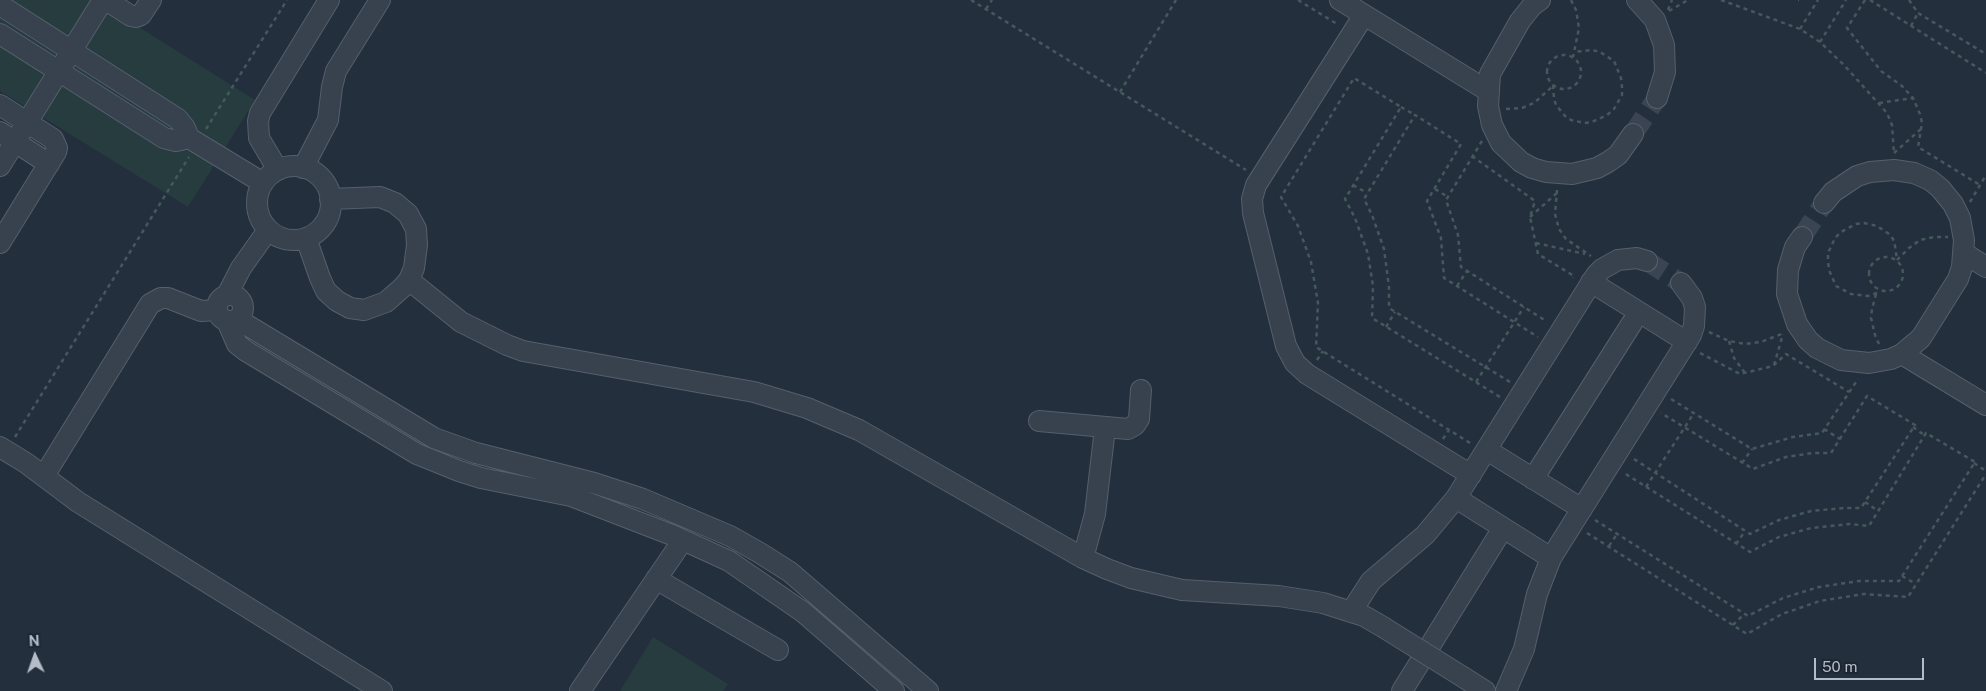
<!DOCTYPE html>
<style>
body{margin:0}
#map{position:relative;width:1986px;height:691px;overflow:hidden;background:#242f3e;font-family:"Public Sans",sans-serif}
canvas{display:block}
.north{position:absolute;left:10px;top:631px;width:50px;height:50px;-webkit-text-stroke:4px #1d2633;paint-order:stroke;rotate:357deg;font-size:14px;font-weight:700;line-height:20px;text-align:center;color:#b4bcc9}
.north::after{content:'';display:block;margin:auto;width:18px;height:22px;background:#b4bcc9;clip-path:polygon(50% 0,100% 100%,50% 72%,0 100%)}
.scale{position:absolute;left:1814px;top:658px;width:110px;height:22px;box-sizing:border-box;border:2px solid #b4bcc9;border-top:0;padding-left:6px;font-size:15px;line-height:18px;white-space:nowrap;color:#b4bcc9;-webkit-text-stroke:4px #1d2633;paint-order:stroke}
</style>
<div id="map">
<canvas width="1986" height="691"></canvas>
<div class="north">N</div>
<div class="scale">50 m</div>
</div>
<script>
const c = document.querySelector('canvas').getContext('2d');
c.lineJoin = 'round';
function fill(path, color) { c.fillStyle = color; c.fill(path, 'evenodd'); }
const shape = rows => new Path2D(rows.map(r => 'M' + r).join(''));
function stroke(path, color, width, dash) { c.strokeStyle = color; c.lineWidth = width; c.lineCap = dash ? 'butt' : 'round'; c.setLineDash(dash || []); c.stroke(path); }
const green = shape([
 [0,0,96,0,255,100,188,207,0,91],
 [653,637,728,684,723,691,620,691]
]);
const minorTunnel = shape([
 [1633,134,1657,98],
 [1802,237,1824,203],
 [1647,261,1681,283]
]);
const path = shape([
 [971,0,1246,170],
 [1298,0,1337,24],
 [1571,0,1576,10,1579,28,1573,57],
 [1721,0,1800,29,1820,42,1844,65,1887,113,1892,125,1894,154],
 [1798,0,1799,0],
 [1865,0,1847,28,1881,71,1902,86,1913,98,1920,114,1922,123,1918,147,1980,185],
 [1870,0,1986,73],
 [1909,0,1918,13,1986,54],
 [986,9,992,0],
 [1668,10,1672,0],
 [1669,11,1688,0],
 [1911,26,1918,13],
 [1800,29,1818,0],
 [1820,42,1846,0],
 '1547 72a17 17 0 1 1 34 0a17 17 0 1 1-34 0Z',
 [1553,85,1554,99,1556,105,1565,116,1571,120,1584,123,1592,122,1607,115,1614,109,1622,95,1622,87,1621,78,1614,61,1600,52,1592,50,1574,52],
 [1120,92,1176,0],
 [1879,103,1913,98],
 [1401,107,1415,115],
 [1506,109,1522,108,1534,103,1553,86],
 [206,129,287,0],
 [1482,141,1446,200,1458,235,1461,267,1546,321],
 [1894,153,1921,129],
 [1472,156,1535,201,1530,217,1538,254,1574,276,1573,278],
 [1353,185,1367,193],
 [1435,189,1448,197],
 [1557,190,1555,214,1559,229,1566,239,1591,256],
 [1970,202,1986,175],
 [1530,217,1557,193],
 [1536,243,1585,254],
 '1869 274a17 17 0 1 1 34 0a17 17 0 1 1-34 0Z',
 [1897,260,1909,248,1920,240,1934,237,1948,237],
 [1457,286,1467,271],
 [1877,293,1868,296,1851,294,1836,286,1829,270,1828,261,1828,253,1835,238,1841,232,1856,224,1864,223,1877,226,1889,234,1893,239,1895,246,1897,260],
 [1876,294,1872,309,1871,318,1875,335,1879,344],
 [1386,327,1395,312],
 [1709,332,1729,341,1745,344,1761,342,1784,333],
 [1729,341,1734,358,1745,373],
 [1700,353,1740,374,1773,366,1786,354,1849,392],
 [1317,360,1323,351],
 [1774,365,1783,334],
 [1476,382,1524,307],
 [1510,382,1389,308,1389,287,1384,249,1372,215,1364,199,1415,115,1461,144,1427,201,1441,238,1444,278,1538,337],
 [1671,399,1752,449,1793,437,1822,433,1858,379],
 [1913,427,1924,435],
 [1824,429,1840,439],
 [15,437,189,157],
 [1443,439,1449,430],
 [1470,443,1316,347,1318,303,1311,262,1298,226,1281,197,1354,78,1401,107,1345,199,1355,218,1368,254,1373,286,1372,318,1500,397],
 [1634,459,1750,534,1779,520,1811,511,1844,508,1861,508,1915,425,1867,396,1831,453,1813,453,1786,457,1753,469,1661,413],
 [1742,463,1752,449],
 [1974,463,1986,471],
 [1646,487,1694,413],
 [1865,502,1878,511],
 [1595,520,1748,616,1783,598,1819,587,1859,581,1899,581,1975,462,1926,433,1869,526,1850,524,1811,528,1779,537,1750,552,1624,473],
 [1587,533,1747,634,1782,614,1820,601,1864,594,1908,597,1986,474],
 [1736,544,1745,531],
 [1609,546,1617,534],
 [1902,576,1916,584],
 [1733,625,1744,614]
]);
const minor = shape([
 [106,0,131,16,136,17,141,15,151,0],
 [1340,0,1488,91],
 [1540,0,1532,6,1520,21,1490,74,1488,106,1492,125,1501,143,1521,162,1532,168,1546,172,1572,174,1597,168,1608,162,1618,155,1633,134],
 [1637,0,1655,20,1664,45,1665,72,1657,98],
 [0,5,178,119,185,128,189,138,263,183],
 [1364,15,1256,185,1252,199,1253,213,1286,346,1295,363,1307,374,1471,475],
 [0,34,164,138,176,141,189,138],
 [0,105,53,139,57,148,56,152,0,243],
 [0,132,49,164],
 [0,166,103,0],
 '257 203a37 37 0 1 1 74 0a37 37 0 1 1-74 0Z',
 [303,168,328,120,332,87,336,71,380,0],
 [278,170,259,138,258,121,260,113,329,0],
 [1802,237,1795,247,1788,270,1787,294,1797,324,1808,340,1817,348,1841,360,1869,363,1891,359,1902,354,1921,338,1958,279,1962,267,1964,240,1960,218,1953,204,1940,188,1930,180,1914,173,1894,170,1870,172,1857,176,1833,192,1824,203],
 [306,238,320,278,326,291,337,301,350,308,364,310,386,302,403,287,409,280,414,268,417,245,416,229,408,214,395,203,380,197,330,199],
 [1964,253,1986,267],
 [409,280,461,322,507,345,523,351,754,392,807,408,859,430,1083,558,1107,569,1131,578,1182,590,1279,596,1323,603,1364,616,1383,627],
 [1591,282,1687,342],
 [227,295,241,268,268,230],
 '217 308a13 13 0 1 1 26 0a13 13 0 1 1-26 0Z',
 [237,319,434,438,476,453,594,483,643,499,730,536,760,553,790,572,928,691],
 [227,321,237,344,246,351,417,454,459,471,481,478,571,496,672,535,729,561,803,612,894,691],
 [1902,354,1986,405],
 [1039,421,1128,429,1135,425,1139,419,1141,390],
 [0,447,26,463,78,502,382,691],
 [1487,450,1582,509],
 [44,476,150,304,161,298,168,298,201,311,217,310],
 [1533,479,1632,323],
 [1456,498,1551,558],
 [1083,558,1095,514,1105,428],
 [656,579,778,650],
 [1351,612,1371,581,1425,535,1456,498,1596,275,1602,269,1618,260,1637,258,1647,261],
 [1463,677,1485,691],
 [580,691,683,540],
 [1402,691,1503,528],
 [1506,691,1524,649,1537,594,1551,558,1691,335,1694,326,1695,307,1692,298,1681,283]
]);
const minorBridge = shape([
 [1383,627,1463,677]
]);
fill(green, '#263c3f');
stroke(minorTunnel, '#3a4453', 20, [20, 10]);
stroke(minor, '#565f6c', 22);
stroke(path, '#44595c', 2.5, [4, 4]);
stroke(minor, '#38414e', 20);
stroke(minorBridge, '#565f6c', 22, []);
stroke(minorBridge, '#38414e', 20);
</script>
